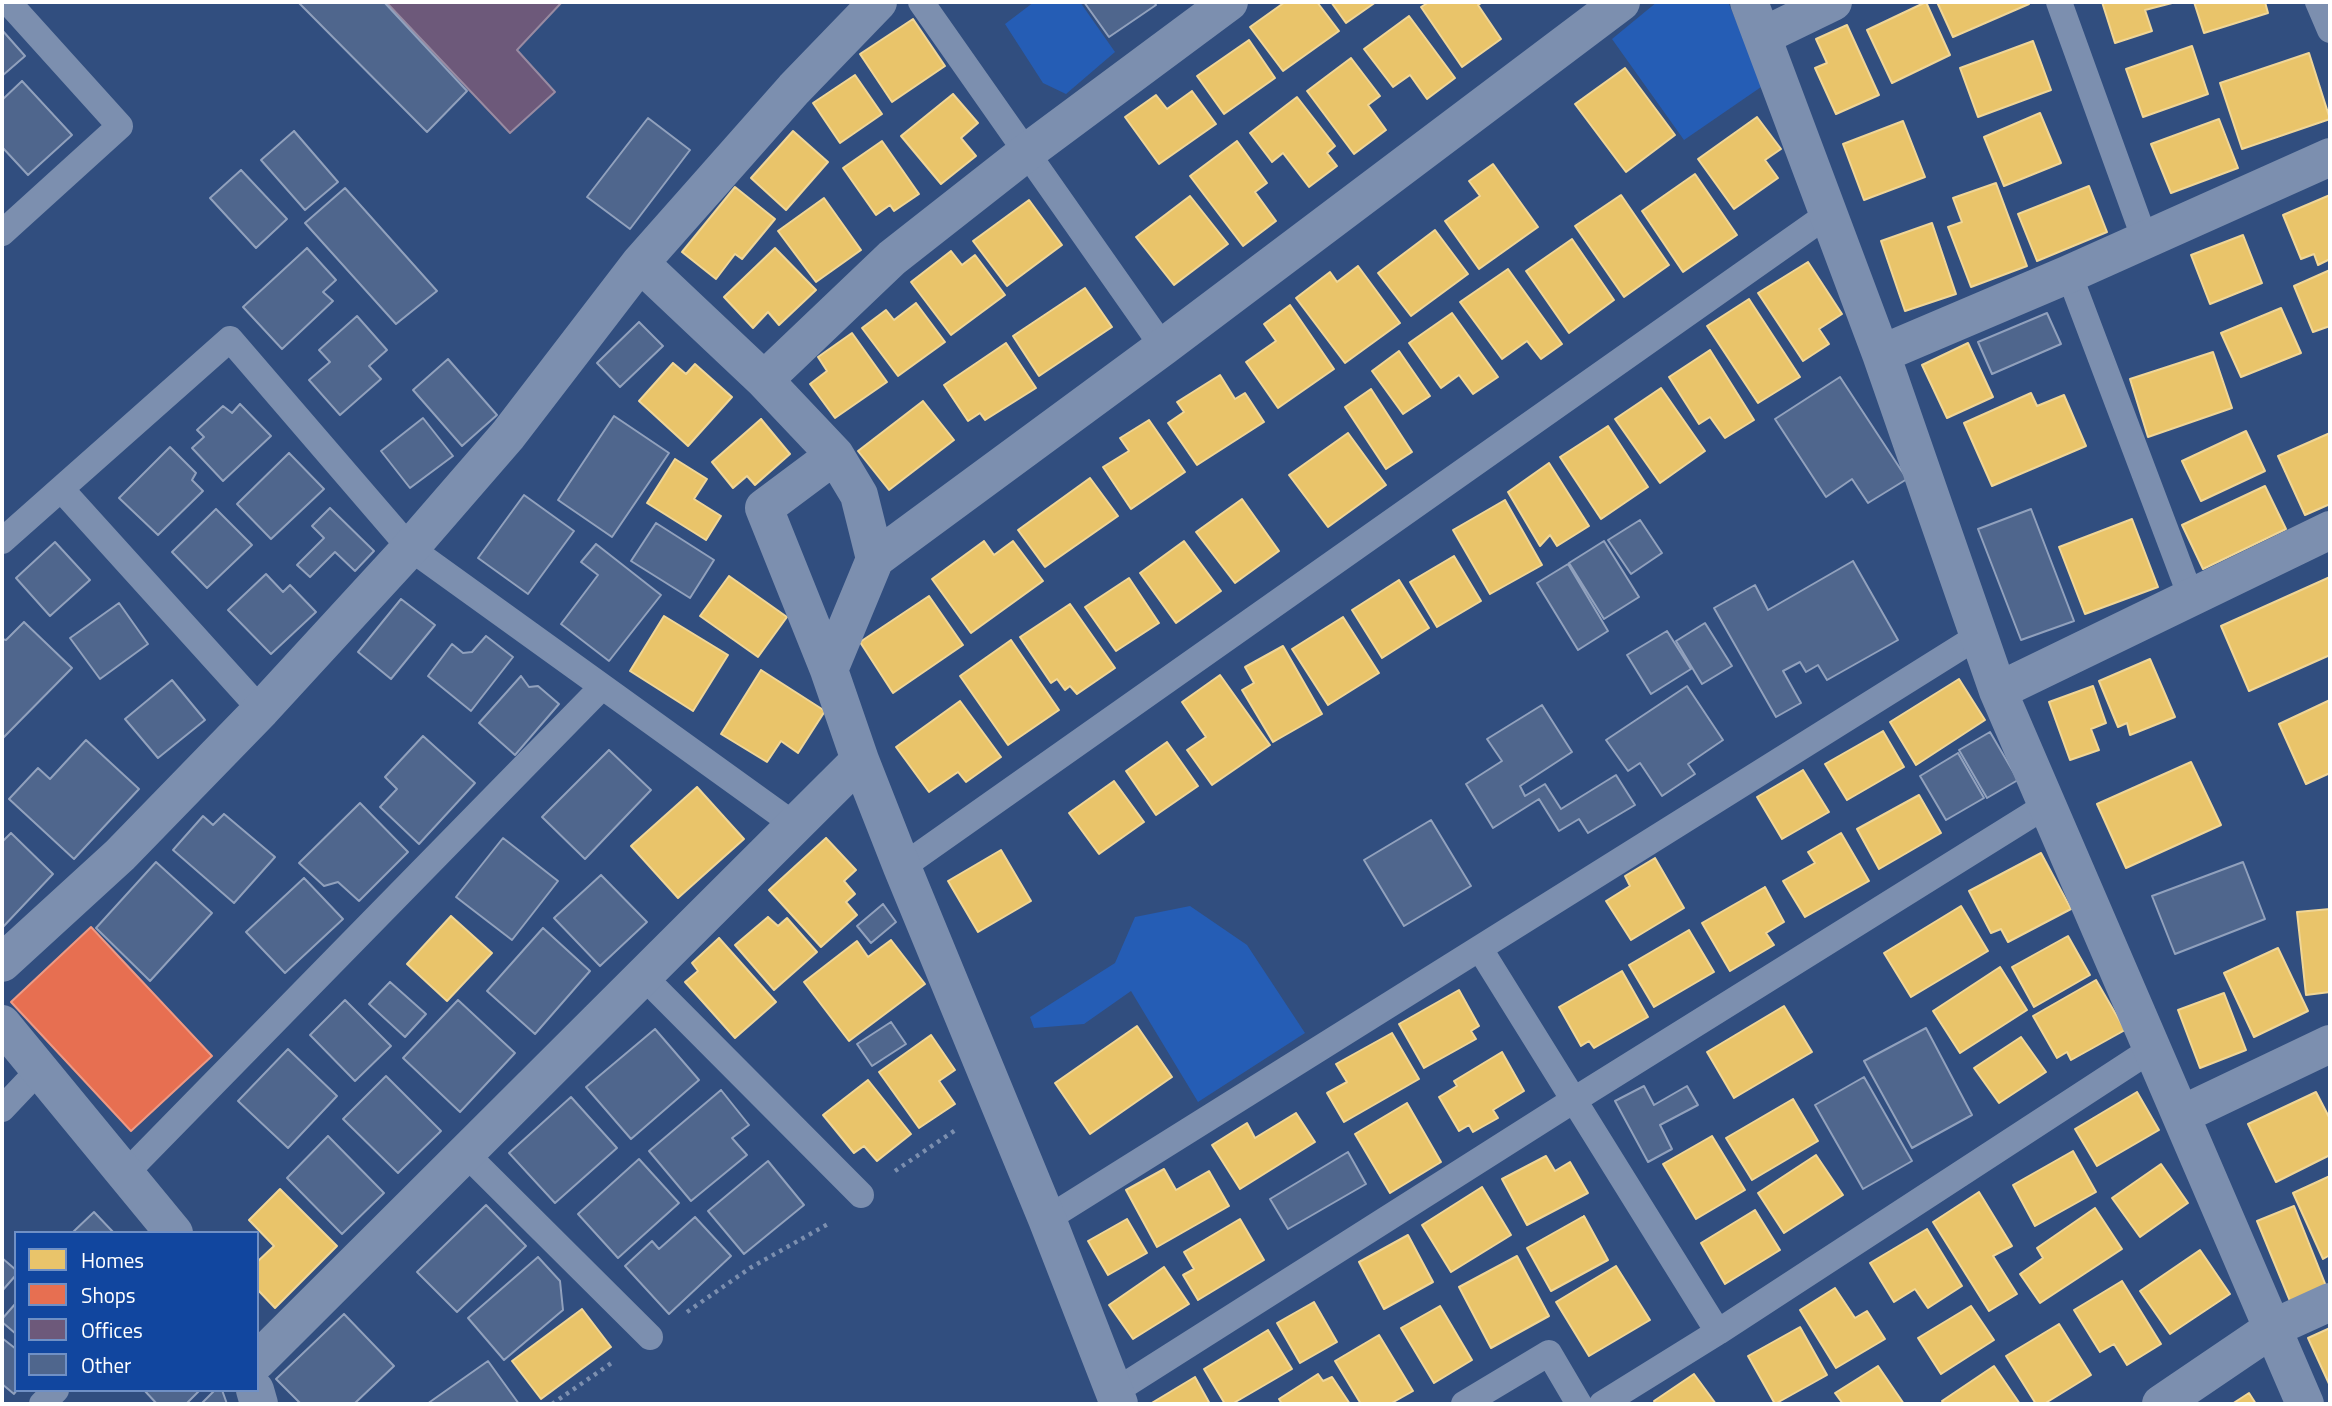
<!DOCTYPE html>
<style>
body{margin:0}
#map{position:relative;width:2332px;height:1406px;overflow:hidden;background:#314e7f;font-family:"Titillium Web",sans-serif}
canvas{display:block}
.frame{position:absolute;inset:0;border:4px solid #fff;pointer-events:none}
.legend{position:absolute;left:14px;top:1231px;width:245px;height:161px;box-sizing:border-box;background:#11469f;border:2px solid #7090c5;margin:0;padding:9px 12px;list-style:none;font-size:21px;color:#fff}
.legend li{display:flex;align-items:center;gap:14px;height:35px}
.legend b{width:35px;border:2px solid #7090c5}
</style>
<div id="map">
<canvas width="2332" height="1406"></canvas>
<div class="frame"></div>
<ul class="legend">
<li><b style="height:19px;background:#e9c46a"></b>Homes</li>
<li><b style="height:19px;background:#e76f51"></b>Shops</li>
<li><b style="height:19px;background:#6d597a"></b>Offices</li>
<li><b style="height:19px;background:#4f668d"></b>Other</li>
</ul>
</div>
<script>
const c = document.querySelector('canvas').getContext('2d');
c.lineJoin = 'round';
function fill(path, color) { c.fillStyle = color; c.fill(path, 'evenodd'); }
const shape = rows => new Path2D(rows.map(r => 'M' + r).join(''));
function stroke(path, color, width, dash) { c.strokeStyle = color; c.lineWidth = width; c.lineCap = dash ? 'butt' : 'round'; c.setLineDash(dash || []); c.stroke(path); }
const green = shape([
 [1034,2,1080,2,1115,52,1066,94,1043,83,1005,24],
 [1657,2,1728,2,1764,85,1684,140,1612,39],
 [1190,906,1247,945,1305,1033,1198,1102,1131,991,1084,1024,1034,1028,1030,1017,1115,963,1135,917]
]);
const homes = shape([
 [1285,2,1317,2,1339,31,1283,71,1250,27,1285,2],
 [1331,2,1376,2,1346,23,1331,2],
 [1429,2,1483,2,1478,5,1501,39,1462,67,1421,7,1429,2],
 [1926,2,1950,55,1892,83,1867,30,1926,2],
 [1937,2,2028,2,2029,4,1953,37,1937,2],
 [2102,2,2171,2,2172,3,2145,10,2152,31,2115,43,2102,2],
 [2194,2,2265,2,2268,13,2204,33,2194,2],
 [1409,16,1455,78,1427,99,1410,75,1393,87,1364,49,1409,16],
 [913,19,945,66,892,102,860,54,913,19],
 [1847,25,1879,95,1836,114,1815,68,1827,63,1816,39,1847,25],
 [1249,40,1275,78,1224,114,1197,76,1249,40],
 [2033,41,2051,90,1978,117,1960,68,2033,41],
 [2192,46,2208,94,2143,117,2126,69,2192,46],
 [2309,53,2330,119,2242,149,2220,83,2309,53],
 [1351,58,1380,96,1368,105,1386,130,1354,154,1307,91,1351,58],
 [1625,68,1675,135,1626,172,1575,104,1625,68],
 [855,75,882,114,840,143,813,103,855,75],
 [1192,91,1216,124,1159,164,1125,117,1156,95,1167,109,1192,91],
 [953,94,978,123,961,138,976,156,941,184,901,136,953,94],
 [1297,97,1335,146,1327,153,1337,166,1309,187,1283,153,1272,162,1250,133,1297,97],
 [2040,113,2061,163,2004,186,1984,137,2040,113],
 [1757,117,1781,149,1765,160,1778,178,1734,209,1698,159,1757,117],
 [2219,119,2238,168,2171,193,2151,144,2219,119],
 [1903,121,1925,177,1864,200,1843,144,1903,121],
 [793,131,828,162,786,210,751,178,793,131],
 [882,141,919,194,894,211,890,205,876,215,843,168,882,141],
 [1237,141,1267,183,1255,192,1276,221,1243,246,1190,176,1237,141],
 [1493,164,1538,227,1479,269,1445,221,1480,196,1469,181,1493,164],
 [1695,174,1737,235,1683,272,1642,211,1695,174],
 [1996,183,2027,266,1971,287,1948,227,1962,222,1953,198,1996,183],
 [2089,186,2107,232,2037,261,2018,214,2089,186],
 [735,187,775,219,742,259,735,254,716,279,682,252,735,187],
 [1621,195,1669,265,1624,297,1575,226,1621,195],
 [2330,195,2330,259,2318,265,2314,254,2301,259,2283,215,2330,195],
 [1190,196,1228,244,1174,285,1136,237,1190,196],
 [824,198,861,250,816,282,778,231,824,198],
 [1029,200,1062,245,1007,286,973,241,1029,200],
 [1932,223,1956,294,1905,311,1881,241,1932,223],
 [1435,230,1468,274,1411,316,1378,273,1435,230],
 [2243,235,2262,283,2210,304,2191,255,2243,235],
 [1572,239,1614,300,1569,333,1526,271,1572,239],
 [775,248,816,290,779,325,768,312,753,328,724,297,775,248],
 [951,251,962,265,975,255,1005,295,951,335,911,282,951,251],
 [1808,262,1842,314,1819,329,1829,344,1803,361,1758,293,1808,262],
 [1358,266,1400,323,1345,363,1296,298,1330,272,1337,282,1358,266],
 [1508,269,1562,344,1541,359,1527,341,1502,359,1460,302,1508,269],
 [2330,270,2330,326,2313,332,2294,286,2330,270],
 [1085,288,1112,327,1039,376,1013,336,1085,288],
 [1749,299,1800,377,1758,403,1707,326,1749,299],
 [916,303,945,342,898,376,862,328,886,310,894,320,916,303],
 [1290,305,1334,369,1278,408,1246,362,1276,341,1264,324,1290,305],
 [2281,308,2301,353,2241,377,2221,333,2281,308],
 [1452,313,1498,377,1473,394,1459,375,1441,388,1409,343,1452,313],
 [852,333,887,382,835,418,810,384,827,371,818,357,852,333],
 [1006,343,1036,388,985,420,980,413,968,421,944,385,1006,343],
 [1968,343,1993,397,1947,418,1922,365,1968,343],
 [1710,350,1754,420,1725,438,1710,417,1699,424,1669,377,1710,350],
 [1399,351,1430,396,1403,414,1372,371,1399,351],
 [2213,352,2232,408,2148,437,2130,379,2213,352],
 [673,363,686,374,695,364,732,397,688,446,639,401,673,363],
 [1220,375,1235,399,1245,393,1264,422,1197,465,1168,423,1184,412,1177,402,1220,375],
 [1661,388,1705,451,1660,483,1615,419,1661,388],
 [1371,389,1412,452,1386,469,1345,407,1371,389],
 [2031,393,2037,406,2064,395,2086,446,1992,486,1964,423,2031,393],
 [923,401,954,440,889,490,858,451,923,401],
 [761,419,790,454,755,485,747,476,733,488,712,462,761,419],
 [1149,420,1185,472,1131,509,1103,467,1129,451,1120,438,1149,420],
 [1608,426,1648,487,1601,519,1560,457,1608,426],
 [2246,431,2265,471,2201,501,2182,461,2246,431],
 [1348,433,1386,485,1328,527,1289,475,1348,433],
 [2330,433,2330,504,2305,515,2278,456,2330,433],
 [675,459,707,479,694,499,721,516,706,540,647,503,675,459],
 [1549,463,1589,526,1557,546,1550,535,1540,546,1508,492,1549,463],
 [1090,478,1118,516,1045,567,1018,530,1090,478],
 [2265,486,2286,529,2203,569,2182,525,2265,486],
 [1242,499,1279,551,1235,583,1196,532,1242,499],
 [1505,500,1542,565,1490,594,1453,530,1505,500],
 [2132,519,2158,587,2085,614,2059,547,2132,519],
 [984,541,994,555,1013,541,1043,581,971,633,932,579,984,541],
 [1184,541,1221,591,1176,623,1140,573,1184,541],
 [1454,556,1481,601,1437,627,1410,582,1454,556],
 [729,576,787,617,758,657,700,616,729,576],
 [2330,577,2330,655,2249,691,2221,626,2330,577],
 [1129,578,1159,623,1116,651,1085,607,1129,578],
 [1399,580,1429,628,1382,658,1352,610,1399,580],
 [929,596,963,645,893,693,860,642,929,596],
 [1070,604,1115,668,1077,694,1070,686,1065,690,1057,679,1051,683,1020,637,1070,604],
 [664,616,728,655,693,711,630,671,664,616],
 [1343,617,1379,673,1328,705,1292,649,1343,617],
 [1011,640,1059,710,1008,745,960,676,1011,640],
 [1283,646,1322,714,1273,742,1242,690,1254,683,1245,667,1283,646],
 [2150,659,2175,717,2130,735,2127,723,2118,727,2099,681,2150,659],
 [761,670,825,711,798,753,781,741,767,762,721,734,761,670],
 [1220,675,1270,745,1212,785,1187,750,1206,737,1182,702,1220,675],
 [1959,679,1985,720,1916,765,1890,722,1959,679],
 [2093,686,2106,723,2091,729,2099,750,2070,760,2049,702,2093,686],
 [2330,700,2330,773,2306,784,2279,724,2330,700],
 [960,701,1001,757,966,782,958,772,929,792,896,747,960,701],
 [1883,731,1904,767,1847,800,1825,764,1883,731],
 [1167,742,1198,786,1156,815,1126,771,1167,742],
 [2191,762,2221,825,2126,868,2097,804,2191,762],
 [1803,770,1829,812,1782,839,1757,797,1803,770],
 [1114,781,1144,822,1099,854,1069,813,1114,781],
 [697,787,744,839,678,898,631,846,697,787],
 [1919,795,1941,833,1879,869,1857,829,1919,795],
 [1841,833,1869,881,1805,917,1783,881,1815,863,1808,852,1841,833],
 [826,838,856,870,844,881,855,894,846,902,857,915,821,947,769,890,826,838],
 [1001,850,1031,901,978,932,948,881,1001,850],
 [2041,853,2071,909,2008,942,2001,929,1991,933,1969,891,2041,853],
 [1655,858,1684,908,1631,940,1606,901,1630,886,1625,876,1655,858],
 [1765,887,1784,922,1766,933,1774,945,1730,971,1702,923,1765,887],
 [1961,906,1988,951,1911,997,1884,953,1961,906],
 [2330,909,2330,992,2306,995,2297,912,2330,909],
 [451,916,492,953,447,1001,407,964,451,916],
 [768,917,778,926,787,918,817,952,774,990,735,945,768,917],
 [1689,930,1714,972,1654,1007,1629,965,1689,930],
 [2068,936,2090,975,2034,1007,2012,967,2068,936],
 [719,938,776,1002,735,1038,685,982,698,971,692,963,719,938],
 [891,940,925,984,849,1041,804,982,857,941,868,957,891,940],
 [2278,948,2308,1011,2254,1037,2224,973,2278,948],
 [2000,967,2027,1010,1960,1053,1933,1011,2000,967],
 [1622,971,1648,1017,1594,1048,1589,1041,1581,1046,1559,1007,1622,971],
 [2096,980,2125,1030,2071,1060,2067,1052,2057,1058,2033,1016,2096,980],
 [1459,990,1479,1026,1471,1031,1476,1039,1424,1068,1399,1024,1459,990],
 [2224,993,2246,1050,2200,1068,2178,1010,2224,993],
 [1784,1006,1812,1052,1734,1098,1707,1052,1784,1006],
 [1137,1026,1172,1077,1090,1134,1055,1083,1137,1026],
 [1392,1033,1419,1079,1344,1122,1327,1093,1347,1082,1336,1064,1392,1033],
 [931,1035,955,1070,939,1081,955,1104,919,1128,879,1072,931,1035],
 [2021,1037,2046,1072,1999,1103,1974,1068,2021,1037],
 [1502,1052,1524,1091,1493,1110,1498,1118,1473,1132,1469,1125,1459,1131,1439,1097,1457,1086,1454,1081,1502,1052],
 [868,1080,911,1134,877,1161,864,1146,854,1153,823,1115,868,1080],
 [2137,1092,2159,1130,2097,1166,2075,1129,2137,1092],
 [2316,1092,2330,1119,2330,1155,2276,1182,2248,1124,2316,1092],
 [1793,1099,1818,1141,1752,1180,1726,1138,1793,1099],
 [1407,1103,1441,1162,1390,1193,1355,1134,1407,1103],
 [1296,1113,1315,1142,1240,1189,1212,1145,1247,1123,1255,1138,1296,1113],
 [1712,1136,1745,1190,1696,1219,1663,1164,1712,1136],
 [2073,1151,2096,1192,2035,1226,2013,1185,2073,1151],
 [1816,1155,1843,1195,1784,1233,1758,1193,1816,1155],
 [1546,1156,1555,1171,1570,1162,1588,1193,1527,1225,1502,1179,1546,1156],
 [2161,1164,2188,1203,2140,1237,2112,1198,2161,1164],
 [1164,1169,1176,1190,1209,1171,1229,1206,1157,1247,1126,1190,1164,1169],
 [2330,1176,2330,1255,2323,1259,2293,1193,2330,1176],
 [1482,1187,1511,1235,1451,1272,1422,1225,1482,1187],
 [280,1189,337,1246,275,1308,257,1289,257,1262,274,1246,249,1220,280,1189],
 [1979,1192,2012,1246,1993,1256,2017,1294,1989,1311,1933,1222,1979,1192],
 [2294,1206,2326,1286,2290,1301,2257,1221,2294,1206],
 [2095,1208,2122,1249,2040,1303,2020,1274,2043,1258,2037,1248,2095,1208],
 [1755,1210,1780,1250,1725,1284,1701,1243,1755,1210],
 [1584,1216,1608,1260,1551,1291,1527,1248,1584,1216],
 [1127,1219,1147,1253,1108,1275,1088,1241,1127,1219],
 [1240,1219,1264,1260,1198,1300,1183,1275,1194,1269,1184,1252,1240,1219],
 [1927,1229,1962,1286,1928,1308,1915,1289,1894,1302,1870,1263,1927,1229],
 [1408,1235,1433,1282,1384,1309,1359,1262,1408,1235],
 [2200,1250,2230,1294,2170,1334,2140,1291,2200,1250],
 [1517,1256,1549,1316,1491,1348,1459,1287,1517,1256],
 [1616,1266,1650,1320,1589,1356,1556,1302,1616,1266],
 [1164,1267,1189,1304,1133,1339,1109,1305,1164,1267],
 [2122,1281,2161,1344,2127,1365,2114,1344,2100,1352,2074,1310,2122,1281],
 [1835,1288,1855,1318,1867,1311,1885,1339,1836,1368,1800,1310,1835,1288],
 [1314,1302,1337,1342,1300,1363,1277,1323,1314,1302],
 [1440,1306,1472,1360,1434,1383,1401,1328,1440,1306],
 [1971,1306,1994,1340,1941,1374,1918,1338,1971,1306],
 [582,1309,611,1347,541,1399,512,1361,582,1309],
 [2059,1324,2091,1375,2044,1404,2036,1404,2006,1356,2059,1324],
 [1800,1327,1827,1375,1775,1404,1748,1356,1800,1327],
 [2330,1328,2330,1386,2308,1338,2330,1328],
 [1268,1330,1292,1369,1232,1404,1225,1404,1204,1369,1268,1330],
 [1379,1335,1413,1391,1390,1404,1361,1404,1335,1361,1379,1335],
 [1878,1366,1904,1404,1843,1404,1835,1393,1878,1366],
 [1994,1366,2020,1404,1945,1404,1942,1401,1994,1366],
 [1318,1374,1323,1381,1332,1377,1350,1404,1282,1404,1279,1399,1318,1374],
 [1694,1374,1716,1404,1656,1404,1654,1401,1694,1374],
 [1195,1377,1210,1404,1150,1404,1195,1377],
 [2249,1393,2256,1404,2232,1404,2249,1393]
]);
const shops = shape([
 [91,927,212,1056,131,1131,11,1002,91,927]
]);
const offices = shape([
 [386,2,562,2,517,50,555,92,510,133,386,2]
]);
const building = shape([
 [298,2,384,2,467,91,427,132,298,2],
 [1084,2,1154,2,1156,5,1109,37,1084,2],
 [2,30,25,56,2,76,2,30],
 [22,81,72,135,28,175,2,147,2,100,22,81],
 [648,118,690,150,630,229,587,197,648,118],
 [294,131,338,182,305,210,261,160,294,131],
 [241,170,287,219,256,248,210,198,241,170],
 [345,188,437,291,396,324,305,223,345,188],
 [307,248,336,280,323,292,333,301,282,349,243,307,307,248],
 [2047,313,2061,344,1992,374,1978,342,2047,313],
 [357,316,387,350,369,366,381,379,340,415,309,380,330,362,319,350,357,316],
 [639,322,663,346,620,387,597,363,639,322],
 [448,359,497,415,462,446,413,390,448,359],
 [1840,377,1907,479,1868,503,1852,479,1826,497,1775,419,1840,377],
 [240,404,271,436,223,481,192,448,204,437,197,430,223,406,232,413,240,404],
 [614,416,669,453,612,537,558,500,614,416],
 [423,418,453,456,410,488,381,451,423,418],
 [170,447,196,473,192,480,203,491,158,535,119,498,170,447],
 [289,453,324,489,271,539,237,504,289,453],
 [524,495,574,531,528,594,478,558,524,495],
 [330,508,374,551,355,571,335,552,310,577,297,565,324,538,312,526,330,508],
 [216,509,252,545,207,588,172,552,216,509],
 [2031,509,2074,621,2021,640,1978,529,2031,509],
 [1640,520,1662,553,1631,574,1608,540,1640,520],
 [656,523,714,560,690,598,631,561,656,523],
 [1604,541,1639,597,1604,619,1569,563,1604,541],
 [55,542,90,580,50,616,16,578,55,542],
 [596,544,661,595,609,661,561,624,598,575,581,562,596,544],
 [1853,561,1898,640,1827,680,1818,665,1806,672,1800,662,1783,671,1801,703,1776,717,1714,608,1755,585,1768,610,1853,561],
 [1568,564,1608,631,1578,650,1537,583,1568,564],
 [266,574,283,592,290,585,316,612,271,654,228,610,266,574],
 [401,599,435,625,391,679,358,652,401,599],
 [119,603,148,644,100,679,70,638,119,603],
 [24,622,72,668,2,739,2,639,6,640,24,622],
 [1705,623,1732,666,1702,684,1676,641,1705,623],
 [1667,631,1691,669,1651,694,1627,655,1667,631],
 [486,636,513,657,471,711,428,676,452,644,463,653,472,652,486,636],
 [521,676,529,687,538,686,559,704,515,755,479,723,521,676],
 [172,680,205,720,158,758,125,719,172,680],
 [1687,686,1723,740,1688,764,1695,774,1662,796,1640,763,1628,771,1606,740,1687,686],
 [1542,705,1572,752,1520,786,1525,796,1545,784,1561,809,1616,775,1635,805,1588,833,1579,819,1559,831,1539,799,1493,828,1466,784,1502,761,1487,739,1542,705],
 [1990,732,2018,780,1987,798,1959,750,1990,732],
 [423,736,475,783,419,844,380,807,397,789,385,777,423,736],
 [86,740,139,789,74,859,9,799,38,768,50,779,86,740],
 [609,750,651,790,585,859,542,817,609,750],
 [1958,753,1984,798,1946,820,1920,776,1958,753],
 [360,803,408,852,359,901,338,882,324,886,299,863,360,803],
 [224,814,275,857,234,903,173,850,203,816,213,825,224,814],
 [1431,820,1471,886,1404,926,1364,860,1431,820],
 [11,833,53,874,2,928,2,842,11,833],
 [503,838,558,881,512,940,456,897,503,838],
 [156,862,212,913,150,981,96,928,156,862],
 [2243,862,2265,919,2175,954,2152,896,2243,862],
 [601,875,647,922,600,966,554,918,601,875],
 [304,878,343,919,285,973,246,932,304,878],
 [883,904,896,922,871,943,857,926,883,904],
 [543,928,590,971,535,1034,487,991,543,928],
 [390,982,426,1014,405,1037,369,1004,390,982],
 [345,1000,391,1046,355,1081,310,1035,345,1000],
 [458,1000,515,1053,460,1112,403,1058,458,1000],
 [891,1022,906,1044,872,1066,857,1044,891,1022],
 [1926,1028,1972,1115,1912,1148,1864,1061,1926,1028],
 [655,1029,699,1080,631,1139,586,1087,655,1029],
 [288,1049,337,1096,288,1148,238,1101,288,1049],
 [386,1076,441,1131,398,1173,343,1119,386,1076],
 [1864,1077,1912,1161,1863,1189,1815,1105,1864,1077],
 [1644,1086,1654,1105,1687,1086,1698,1105,1660,1125,1672,1149,1648,1162,1615,1101,1644,1086],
 [721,1090,749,1125,732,1138,747,1155,691,1201,649,1151,721,1090],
 [571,1097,617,1148,555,1203,509,1153,571,1097],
 [328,1136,384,1193,342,1234,287,1178,328,1136],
 [1348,1152,1366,1184,1288,1229,1270,1199,1348,1152],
 [639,1159,679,1203,618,1258,578,1214,639,1159],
 [768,1161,804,1205,744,1254,708,1211,768,1161],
 [486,1205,526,1246,457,1312,417,1272,486,1205],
 [94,1212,114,1233,72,1233,94,1212],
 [695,1217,731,1256,669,1314,625,1266,652,1241,659,1249,695,1217],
 [538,1257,560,1281,563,1310,504,1360,468,1318,538,1257],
 [2,1258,16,1270,16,1275,2,1291,2,1258],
 [16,1303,16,1334,2,1322,2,1319,16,1303],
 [344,1314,394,1366,354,1404,301,1404,276,1379,344,1314],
 [2,1338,16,1349,17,1390,14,1394,2,1384,2,1338],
 [488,1361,519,1404,427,1404,488,1361],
 [144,1390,200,1390,186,1404,157,1404,144,1390],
 [215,1390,222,1390,227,1404,201,1404,215,1390]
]);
const path = shape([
 [895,1171,957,1129],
 [687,1312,750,1268,828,1224],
 [552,1404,613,1362]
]);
const lane = shape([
 [921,2,1163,347],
 [2059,2,2145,240],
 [2318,2,2330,30],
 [2,233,120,126,8,2],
 [2069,274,2191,597],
 [61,489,261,710],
 [2,541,230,339,410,548,796,826],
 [902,867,1827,215],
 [1480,949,1718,1332],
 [644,977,861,1195],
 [2,1109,39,1070],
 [466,1154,650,1337],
 [126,1173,602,687],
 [1047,1219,1980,635],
 [1114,1392,1574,1100,2047,805],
 [42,1404,56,1390],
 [1464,1404,1549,1353,1579,1404],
 [1602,1404,1718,1332,2152,1049]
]);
const street = shape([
 [1749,2,1881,354,1998,691,2305,1404],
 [1763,36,1833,2],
 [640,263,764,380],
 [1881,354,2069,274,2330,157],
 [835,455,764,508,829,670,860,760,902,867,1047,1219,1119,1404],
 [875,559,859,495,835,455,764,380,892,258,1027,152,1229,2],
 [829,670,875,559,1163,347,1621,2],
 [1998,691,2330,530],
 [2,963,120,855,261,710,410,548,508,435,640,263,794,89,878,2],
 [2,1024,174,1233],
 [2181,1115,2330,1044],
 [257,1361,860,760],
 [255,1390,259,1404],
 [2161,1404,2273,1328,2330,1302]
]);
fill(green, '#255db5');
fill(homes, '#e9c46a');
stroke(homes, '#f0d697', 2);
fill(shops, '#e76f51');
stroke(shops, '#ee9a85', 2);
fill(offices, '#6d597a');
stroke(offices, '#998ba2', 2);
fill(building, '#4f668d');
stroke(building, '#91a1bd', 2);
stroke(path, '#7c8faf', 4.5, [3.5, 5]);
stroke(lane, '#7c8faf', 26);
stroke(street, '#7c8faf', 38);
</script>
